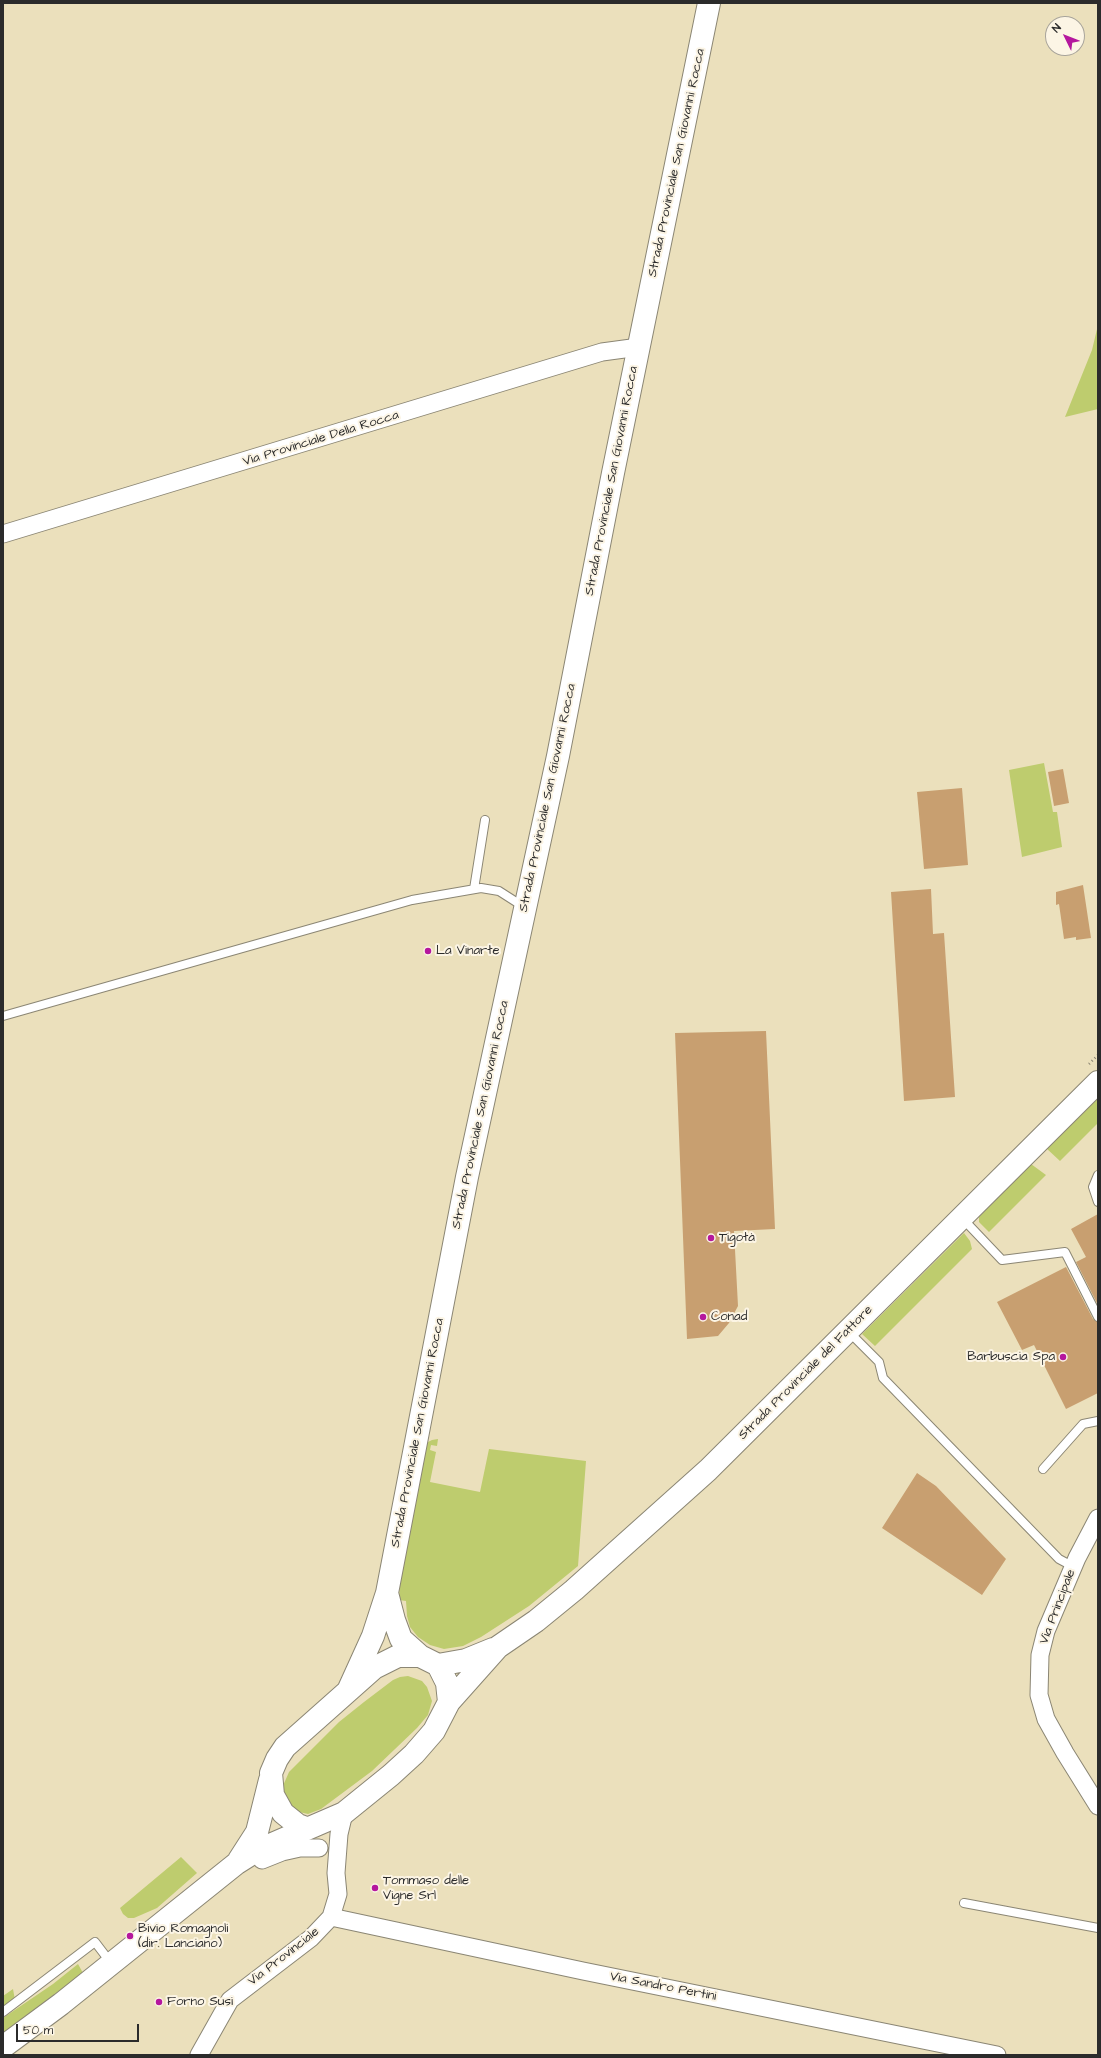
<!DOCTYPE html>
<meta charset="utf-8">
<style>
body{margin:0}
#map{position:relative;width:1101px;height:2058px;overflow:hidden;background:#ebe0bc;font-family:"Architects Daughter",sans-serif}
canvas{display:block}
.frame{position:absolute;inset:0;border:4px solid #2b2b2b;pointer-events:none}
.north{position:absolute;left:1045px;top:16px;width:40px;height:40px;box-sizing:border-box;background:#fcf5e5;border:1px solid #a8a49b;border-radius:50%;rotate:313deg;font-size:11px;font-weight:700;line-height:16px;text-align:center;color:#2b2b2b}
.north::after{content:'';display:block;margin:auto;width:14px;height:18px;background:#b5179e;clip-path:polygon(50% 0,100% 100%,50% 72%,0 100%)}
.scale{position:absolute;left:16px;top:2024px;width:123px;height:18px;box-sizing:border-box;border:2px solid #2b2b2b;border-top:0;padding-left:5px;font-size:12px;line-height:14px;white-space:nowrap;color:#2b2b2b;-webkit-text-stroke:3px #fcf5e5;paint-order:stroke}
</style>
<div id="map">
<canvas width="1101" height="2058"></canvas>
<div class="frame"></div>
<div class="north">N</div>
<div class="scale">50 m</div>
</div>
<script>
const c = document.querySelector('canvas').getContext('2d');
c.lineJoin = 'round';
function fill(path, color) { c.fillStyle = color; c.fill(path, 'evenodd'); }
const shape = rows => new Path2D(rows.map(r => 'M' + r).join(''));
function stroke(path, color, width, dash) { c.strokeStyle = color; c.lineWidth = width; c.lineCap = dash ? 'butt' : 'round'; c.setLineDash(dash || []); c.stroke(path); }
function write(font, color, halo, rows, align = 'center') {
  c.font = font + ' "Architects Daughter",sans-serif'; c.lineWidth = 4; c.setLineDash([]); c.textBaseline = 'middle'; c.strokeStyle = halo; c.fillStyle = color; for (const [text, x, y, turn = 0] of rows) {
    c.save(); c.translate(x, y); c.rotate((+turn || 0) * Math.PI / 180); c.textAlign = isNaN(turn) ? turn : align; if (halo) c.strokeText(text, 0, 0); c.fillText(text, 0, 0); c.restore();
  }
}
const green = shape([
 [1098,325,1098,409,1065,417,1092,350],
 [1044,763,1053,812,1057,812,1062,847,1022,857,1009,770],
 [1098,1097,1098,1123,1060,1161,1046,1148],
 [1031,1164,1046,1175,989,1232,979,1222,979,1217],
 [964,1233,970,1241,972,1249,875,1346,862,1334],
 [438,1439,437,1446,431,1445,430,1450,436,1452,430,1482,480,1492,489,1449,586,1461,578,1566,529,1606,481,1637,463,1646,444,1649,430,1645,418,1637,410,1627,407,1616,406,1601,399,1600,402,1549,426,1443,432,1440],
 [408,1676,422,1681,427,1687,432,1701,428,1715,417,1728,372,1771,321,1809,308,1814,295,1811,289,1807,282,1788,289,1772,339,1722,364,1702,393,1680,400,1677],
 [181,1857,197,1873,157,1908,134,1918,128,1918,123,1914,120,1908],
 [78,1964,83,1973,3,2033,3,2018,53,1984],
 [13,1989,15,2000,3,2008,3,1996]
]);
const building = shape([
 [1063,769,1069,803,1054,806,1048,772],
 [962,788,968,865,924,869,917,792],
 [1083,885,1091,938,1076,940,1076,937,1064,939,1059,904,1056,905,1056,892],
 [931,889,933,934,944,933,955,1097,904,1101,891,892],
 [766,1031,775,1229,734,1231,738,1306,729,1323,718,1336,687,1339,675,1033],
 [1098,1214,1098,1305,1076,1262,1086,1257,1071,1229],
 [1066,1267,1093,1319,1098,1322,1098,1393,1066,1409,1034,1345,1022,1350,997,1302],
 [917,1473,936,1486,1006,1559,982,1595,882,1528]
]);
const path = shape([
 [1089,1064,1098,1055]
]);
const service = shape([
 [474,889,485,820],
 [3,1016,412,900,481,888,499,891,524,907],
 [1098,1175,1093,1187,1098,1202],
 [963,1219,1002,1260,1065,1252,1098,1317],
 [848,1331,879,1362,883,1378,1059,1559,1074,1567],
 [1043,1469,1083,1424,1098,1421],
 [964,1903,1098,1928],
 [3,2012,95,1942,111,1963]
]);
const minor = shape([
 [3,534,602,352,639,347],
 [1098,1518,1077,1558,1046,1631,1040,1655,1039,1695,1046,1719,1065,1753,1098,1806],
 [262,1860,282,1852,300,1848,319,1848],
 [331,1917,583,1971,997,2055],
 [199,2055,230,2000,311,1938,331,1917,338,1894,336,1873,339,1834,344,1813]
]);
const secondary = shape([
 [387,1593,394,1620,401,1639,420,1656],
 [438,1665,466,1660,493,1649],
 [348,1691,373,1636,387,1593,467,1177,558,756,613,473,709,3],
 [449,1702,498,1647,536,1621,574,1590,708,1470,1098,1082],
 [239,1860,257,1832,270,1780],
 [3,2047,61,2004,237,1863,256,1851,344,1813,391,1775,414,1754,434,1731,449,1702,447,1683,438,1665,420,1656,398,1656,374,1668,285,1747,277,1759,271,1773,273,1795,283,1813,298,1825,306,1828]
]);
const markers = [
 [428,951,4,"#b5179e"],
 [711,1238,4,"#b5179e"],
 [703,1317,4,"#b5179e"],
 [1063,1357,4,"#b5179e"],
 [375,1888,4,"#b5179e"],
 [130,1936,4,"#b5179e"],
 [159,2002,4,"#b5179e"]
];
const streetNames = [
 ["Strada Provinciale San Giovanni Rocca",677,163,-78],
 ["Via Provinciale Della Rocca",321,439,-17],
 ["Strada Provinciale San Giovanni Rocca",612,481,-79],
 ["Strada Provinciale San Giovanni Rocca",548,798,-78],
 ["Strada Provinciale San Giovanni Rocca",481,1115,-78],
 ["Strada Provinciale del Fattore",806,1373,-45],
 ["Strada Provinciale San Giovanni Rocca",418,1433,-79],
 ["Via Principale",1058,1607,-69],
 ["Via Provinciale",284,1957,-38],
 ["Via Sandro Pertini",663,1987,11]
];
const poiNames = [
 ["La Vinarte",436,951],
 ["Tigotà",719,1238],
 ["Conad",711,1317],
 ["Barbuscia Spa",1055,1357,"right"],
 ["Tommaso delle",383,1881],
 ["Vigne Srl",383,1896],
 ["Bivio Romagnoli",138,1929],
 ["(dir. Lanciano)",138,1944],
 ["Forno Susi",167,2002]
];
fill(green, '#becc6e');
fill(building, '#c89f70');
stroke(service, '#8b8674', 10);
stroke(minor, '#8b8674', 19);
stroke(secondary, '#8b8674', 24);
stroke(path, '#8b8674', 2.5, [1, 3]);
stroke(service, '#fff', 8);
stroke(minor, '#fff', 17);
stroke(secondary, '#fff', 22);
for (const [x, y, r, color] of markers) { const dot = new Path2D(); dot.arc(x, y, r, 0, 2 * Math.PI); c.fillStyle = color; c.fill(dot); stroke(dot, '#fcf5e5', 1.5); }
write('13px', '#2b2b2b', '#fcf5e5', streetNames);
write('13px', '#2b2b2b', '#fcf5e5', poiNames, 'left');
</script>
